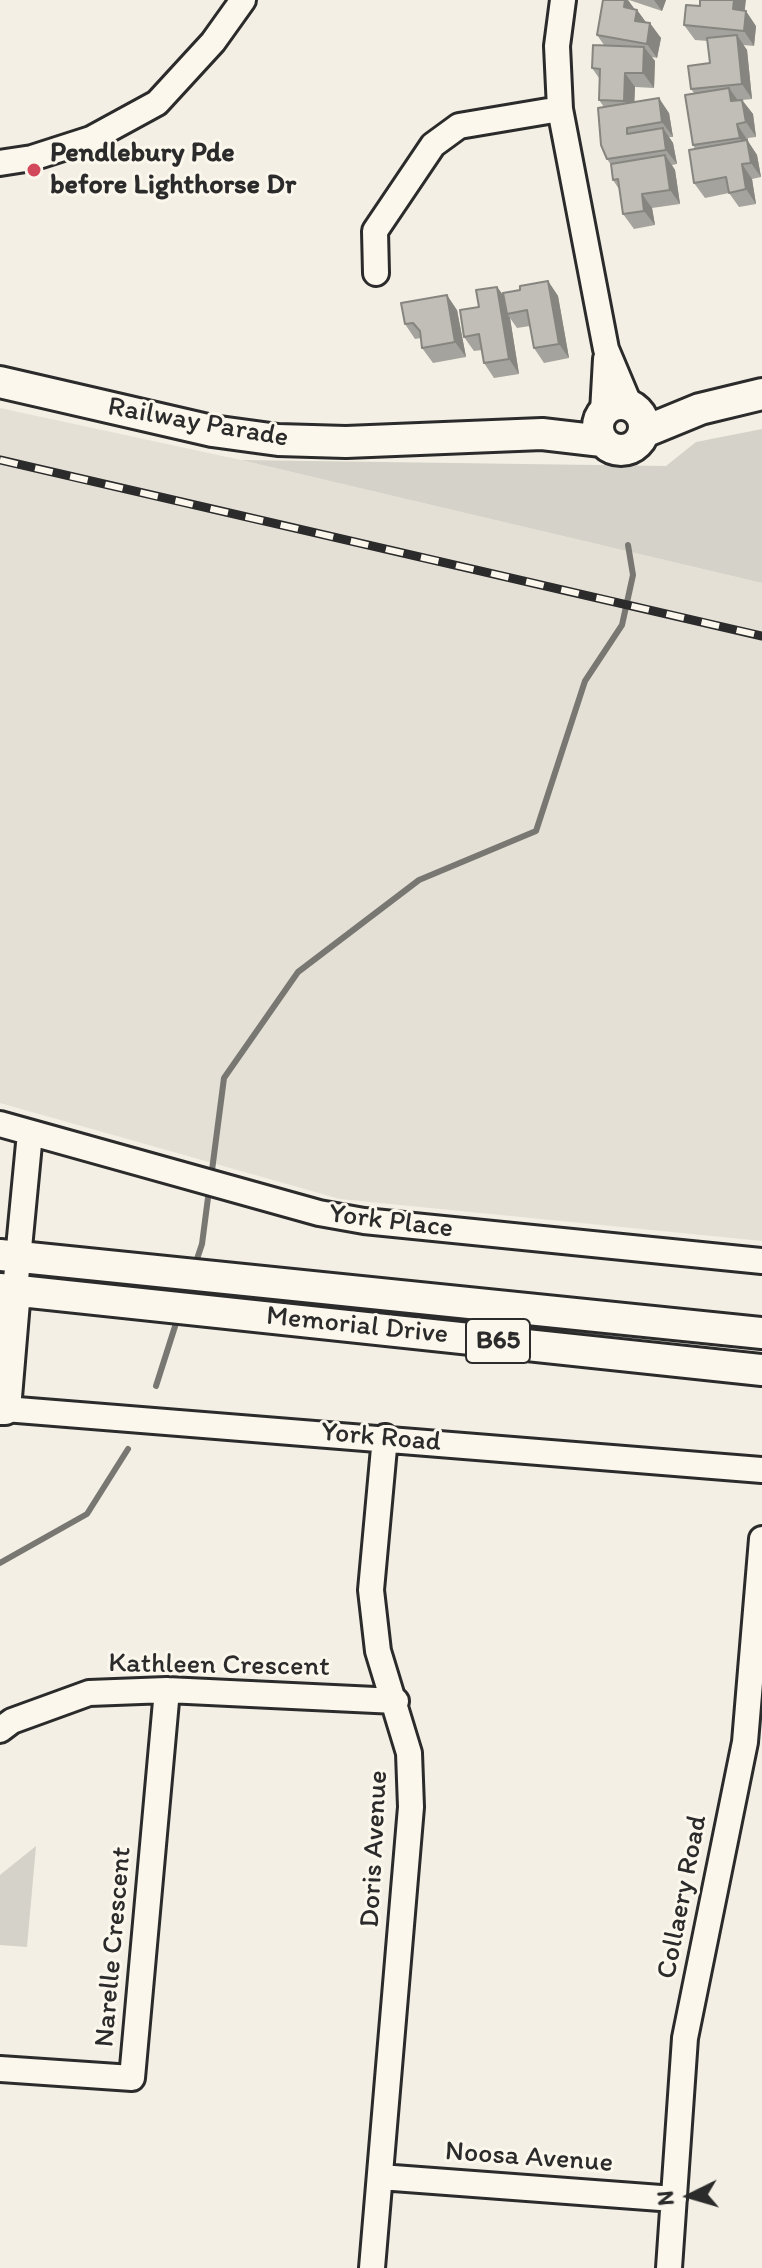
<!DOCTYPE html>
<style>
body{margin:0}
#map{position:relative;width:762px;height:2268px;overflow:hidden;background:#f3efe4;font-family:Itim,sans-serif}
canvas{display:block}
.north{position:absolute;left:650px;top:2156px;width:80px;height:80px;-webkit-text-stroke:6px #fbf7ec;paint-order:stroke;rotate:265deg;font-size:22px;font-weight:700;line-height:32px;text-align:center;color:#2b2b2b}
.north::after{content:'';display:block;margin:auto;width:28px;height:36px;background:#2b2b2b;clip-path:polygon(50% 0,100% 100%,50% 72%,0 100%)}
</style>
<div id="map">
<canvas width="762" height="2268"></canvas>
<div class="north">N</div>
</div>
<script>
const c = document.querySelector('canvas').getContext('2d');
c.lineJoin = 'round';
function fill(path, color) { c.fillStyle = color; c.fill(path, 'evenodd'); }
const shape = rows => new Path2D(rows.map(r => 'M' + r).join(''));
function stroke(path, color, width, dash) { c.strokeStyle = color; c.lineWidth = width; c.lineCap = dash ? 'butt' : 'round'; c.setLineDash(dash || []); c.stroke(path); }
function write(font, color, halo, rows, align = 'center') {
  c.font = font + ' Itim,sans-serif'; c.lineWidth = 6; c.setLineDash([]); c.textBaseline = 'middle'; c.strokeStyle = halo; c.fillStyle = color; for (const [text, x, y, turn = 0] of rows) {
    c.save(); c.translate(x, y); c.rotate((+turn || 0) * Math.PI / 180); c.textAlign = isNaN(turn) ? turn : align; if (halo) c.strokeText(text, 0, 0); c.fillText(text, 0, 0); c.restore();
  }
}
const built = shape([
 [0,408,241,460,762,583,762,1241,340,1199,0,1103]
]);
const green = shape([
 [762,429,762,583,241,460,666,466,696,442],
 [36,1846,27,1947,0,1945,0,1875]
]);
const stream = shape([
 [211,1178,224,1078,298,972,419,880,536,831,585,681,622,625,633,575,628,545],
 [195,1265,202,1244,209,1190],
 [156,1386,178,1317],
 [0,1563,87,1514,128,1449]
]);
const minor = shape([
 [563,0,557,46,560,109,606,349,630,406],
 [0,163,32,158,91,139,157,103,213,42,243,0],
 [376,273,375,231,433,145,459,126,560,109],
 [603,412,606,359],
 [0,1124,319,1213,364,1221,762,1261],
 [15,1290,30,1133],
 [5,1409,762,1470],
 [0,1730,12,1721,89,1693,167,1690,396,1701],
 [0,2069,132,2078,167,1690],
 [380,2177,674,2199],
 [372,2268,411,1807,409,1753,378,1651,371,1590,385,1437],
 [669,2268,685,2038,745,1742,762,1539]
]);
const major = shape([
 [0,382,212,431,278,440,346,442,542,434,602,441],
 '598 427a23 23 0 1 1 46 0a23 23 0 1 1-46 0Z',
 [644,432,700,409,762,394],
 [0,1255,762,1333],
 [0,1289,762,1370],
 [0,1409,5,1409,15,1290]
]);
const rail = shape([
 [0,460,762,636]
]);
const wall = shape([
 [603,0,628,0,634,9,637,10,646,22,661,38,657,58,652,57,655,61,654,88,635,87,634,102,669,113,673,137,669,137,673,143,677,164,672,165,675,170,680,204,652,208,655,225,634,229,623,214,619,189,613,180,611,165,607,159,604,107,599,100,599,78,592,68,604,45,597,35],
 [629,0,666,0,662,11],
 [684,25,756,26,754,46,743,45,747,50,752,99,742,100,753,114,756,137,748,138,748,142,757,155,761,177,752,179,756,204,739,207,729,193,705,198,694,183,695,149,693,145,694,93,691,89,710,63,708,41,695,40],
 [548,281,558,296,569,358,544,363,534,348,530,326,517,328,510,318,519,374,494,378,484,363,482,350,474,351,464,337,479,307,497,287,504,296],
 [457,310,466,357,433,363,422,348,421,338,415,339,405,324]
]);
const shadedWall = shape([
 [625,0,628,0,636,11,624,7],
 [654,0,666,0,662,11],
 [734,0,746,0,743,24,733,9],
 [637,10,647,24,635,21],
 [746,11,756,26,754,46,744,31],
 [650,23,661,38,657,58,647,44],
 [737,35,747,50,752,99,742,84],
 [644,47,655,61,654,88,643,73],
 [625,73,635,87,634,115,624,101],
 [729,88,739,102,731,101],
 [659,98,669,113,673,137,662,122],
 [742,100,753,114,756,137,746,122],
 [737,124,757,155,761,177,751,163,749,152,740,138],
 [663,128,673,143,677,164,666,150],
 [665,155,675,170,680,204,670,190],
 [742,164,752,179,756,204,746,189],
 [642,194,652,208,655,225,644,211],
 [548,281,558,296,569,358,559,344],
 [497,287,508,302,507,314,510,318,519,374,509,359],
 [447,295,457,310,466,357,455,342]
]);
const building = shape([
 [603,0,625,0,624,7,637,10,635,21,650,23,647,44,597,35,603,0],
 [700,0,734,0,733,9,746,11,744,31,684,25,686,5,700,6,700,0],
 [737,35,742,84,691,89,688,66,710,63,707,38,737,35],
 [593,45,644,47,643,73,625,73,624,101,599,100,600,69,592,68,593,45],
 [729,88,731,101,742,100,746,122,737,124,740,138,693,145,685,95,729,88],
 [659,98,662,122,627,128,627,134,663,128,666,150,607,159,601,145,598,108,659,98],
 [747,140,751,163,742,164,746,189,729,193,726,177,694,183,689,150,747,140],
 [665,155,670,190,642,194,644,211,623,214,618,179,613,180,611,164,665,155],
 [548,281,559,344,534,348,527,310,507,314,503,293,520,290,520,286,548,281],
 [497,287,509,359,484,363,479,334,464,337,460,310,479,307,476,290,497,287],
 [447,295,455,342,422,348,420,331,413,323,405,324,401,303,447,295]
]);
const markers = [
 [34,170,8,"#d1495b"]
];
const shields = [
 [498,1341,64]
];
const shieldNames = [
 ["B65",498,1341]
];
const poiNames = [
 ["Pendlebury Pde",50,154],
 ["before Lighthorse Dr",50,186]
];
const streetNames = [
 ["Railway Parade",198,423,10],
 ["York Place",391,1222,7],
 ["Memorial Drive",357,1326,6],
 ["York Road",381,1438,5],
 ["Kathleen Crescent",219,1666,1],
 ["Doris Avenue",375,1849,-87],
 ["Collaery Road",683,1897,-79],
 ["Narelle Crescent",114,1947,-85],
 ["Noosa Avenue",529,2158,4]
];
fill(built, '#e4e0d6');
fill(green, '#d5d2c9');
stroke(stream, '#787772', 6);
stroke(minor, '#2b2b2b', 30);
stroke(major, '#2b2b2b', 36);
stroke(minor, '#fbf7ec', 24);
stroke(major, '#fbf7ec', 30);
stroke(rail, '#2b2b2b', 9);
stroke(rail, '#fbf7ec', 6, [18]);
fill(wall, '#a5a39d');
fill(shadedWall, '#86857f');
fill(building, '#c0beb6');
stroke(building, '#86857f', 2);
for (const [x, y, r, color] of markers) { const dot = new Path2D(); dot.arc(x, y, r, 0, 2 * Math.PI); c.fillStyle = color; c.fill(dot); stroke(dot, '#fbf7ec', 3); }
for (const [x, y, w] of shields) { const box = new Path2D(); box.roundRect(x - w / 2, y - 22, w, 44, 6); c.fillStyle = '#fbf7ec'; c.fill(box); stroke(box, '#2b2b2b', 2); }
write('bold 26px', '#2b2b2b', null, shieldNames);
write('bold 28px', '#2b2b2b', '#fbf7ec', poiNames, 'left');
write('28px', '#2b2b2b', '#fbf7ec', streetNames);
</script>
